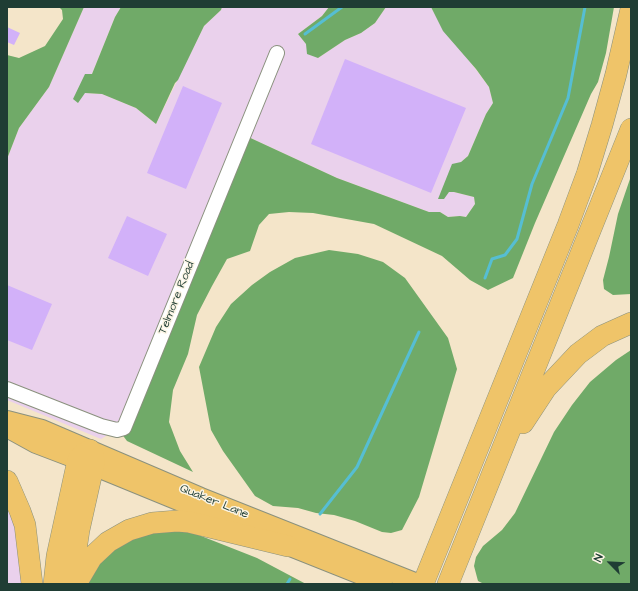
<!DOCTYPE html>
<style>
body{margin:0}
#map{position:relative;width:638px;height:591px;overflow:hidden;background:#f4e5c9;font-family:"Architects Daughter",sans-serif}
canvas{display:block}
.frame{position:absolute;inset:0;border:8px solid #1f3d34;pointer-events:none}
.north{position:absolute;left:590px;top:543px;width:40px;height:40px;-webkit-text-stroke:3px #fcf5e5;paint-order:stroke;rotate:294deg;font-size:11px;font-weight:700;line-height:16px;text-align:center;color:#1f3d34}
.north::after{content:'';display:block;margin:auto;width:14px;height:18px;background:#1f3d34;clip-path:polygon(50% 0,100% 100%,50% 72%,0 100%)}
</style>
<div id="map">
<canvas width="638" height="591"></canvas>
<div class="frame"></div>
<div class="north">N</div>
</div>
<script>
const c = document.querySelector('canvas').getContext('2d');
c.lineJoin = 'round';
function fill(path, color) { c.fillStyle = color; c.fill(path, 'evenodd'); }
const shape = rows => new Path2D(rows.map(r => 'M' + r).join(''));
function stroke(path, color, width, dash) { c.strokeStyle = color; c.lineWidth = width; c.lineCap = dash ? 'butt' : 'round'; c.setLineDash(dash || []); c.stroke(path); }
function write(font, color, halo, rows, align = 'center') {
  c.font = font + ' "Architects Daughter",sans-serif'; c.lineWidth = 3; c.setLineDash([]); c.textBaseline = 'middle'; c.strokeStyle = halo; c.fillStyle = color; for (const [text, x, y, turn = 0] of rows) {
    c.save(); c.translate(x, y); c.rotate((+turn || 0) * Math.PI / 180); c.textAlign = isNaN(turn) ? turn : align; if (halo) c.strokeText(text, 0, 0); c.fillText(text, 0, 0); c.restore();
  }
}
const built = shape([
 [84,7,121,7,115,17,92,74,85,75,85,93,102,94,136,108,156,124,204,26,221,10,222,7,329,7,322,16,298,34,318,58,345,40,361,33,375,23,386,7,431,7,436,16,489,87,493,103,486,114,468,156,461,162,449,192,454,192,474,197,475,204,466,217,460,216,448,217,440,212,429,212,337,178,244,135,125,424,101,439,7,400,7,159,19,128,49,87],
 [7,483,13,492,23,584,7,584]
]);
const forest = shape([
 [59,7,84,7,49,87,19,128,7,159,7,55,19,58,45,46,63,19,62,10],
 [121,7,222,7,221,10,204,26,178,80,175,83,156,124,136,108,102,94,85,93,78,103,73,99,85,74,92,74,115,17],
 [329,7,386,7,375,23,361,33,345,40,318,58,307,54,306,44,298,34,322,16],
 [431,7,614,7,606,53,598,82,591,94,535,223,513,278,488,290,470,280,442,256,374,224,313,213,289,212,269,214,259,225,250,251,227,259,212,286,197,315,188,354,173,390,169,422,180,451,193,472,127,441,121,433,244,135,337,178,429,212,440,212,448,217,460,216,466,217,475,204,474,197,454,192,449,192,444,199,438,199,452,164,461,162,468,156,486,114,493,103,489,87,476,69,443,31],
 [631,176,631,294,613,295,604,289,603,280,609,257,618,214],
 [329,250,358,254,383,262,405,278,448,338,457,369,419,497,402,530,391,533,382,532,355,521,334,515,316,513,298,508,273,506,255,496,223,451,211,430,199,367,216,327,231,304,252,285,270,272,295,258],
 [631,350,631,584,484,584,478,581,474,566,476,557,483,546,502,530,515,513,554,432,572,405,590,382,616,360],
 [147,527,191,532,257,558,306,584,82,584,94,561]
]);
const stream = shape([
 [305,34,342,7],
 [485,278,492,259,505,255,517,239,532,184,568,98,585,7],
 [320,514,357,467,419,332],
 [287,584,290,579]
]);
const building = shape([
 [7,27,20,33,14,45,7,42],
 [345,59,466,108,431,193,311,144],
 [183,86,222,103,186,189,147,173],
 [127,216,167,234,148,276,108,258],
 [7,285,52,304,32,350,7,340]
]);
const minor = shape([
 [7,389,101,426,117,430,124,428,277,53]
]);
const major = shape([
 [7,420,42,429,201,497,420,584],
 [7,428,36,444,78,460,244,528],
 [275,541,383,584]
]);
const highway = shape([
 [523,423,546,388,578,354,602,336,631,323],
 [7,481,20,511,25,525,32,584],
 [54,584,57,556,78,460,83,454,90,450,93,455,94,463,79,530,71,584],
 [76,584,92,557,108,542,129,530,152,523,177,521,189,522,288,546],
 [423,584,568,225,587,174,602,125,616,74,631,9],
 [448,584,631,129]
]);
const streetNames = [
 ["Telmore Road",177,298,-68],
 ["Quaker Lane",214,502,22]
];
fill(built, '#ead1ec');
fill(forest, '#70aa68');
stroke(stream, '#56bed3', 3);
fill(building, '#d2b1f9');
stroke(minor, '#8a917e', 16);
stroke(major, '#8a917e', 20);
stroke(highway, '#8a917e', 22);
stroke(minor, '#fff', 14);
stroke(major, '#efc469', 18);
stroke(highway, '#efc469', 21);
write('12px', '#1f3d34', '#fcf5e5', streetNames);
</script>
